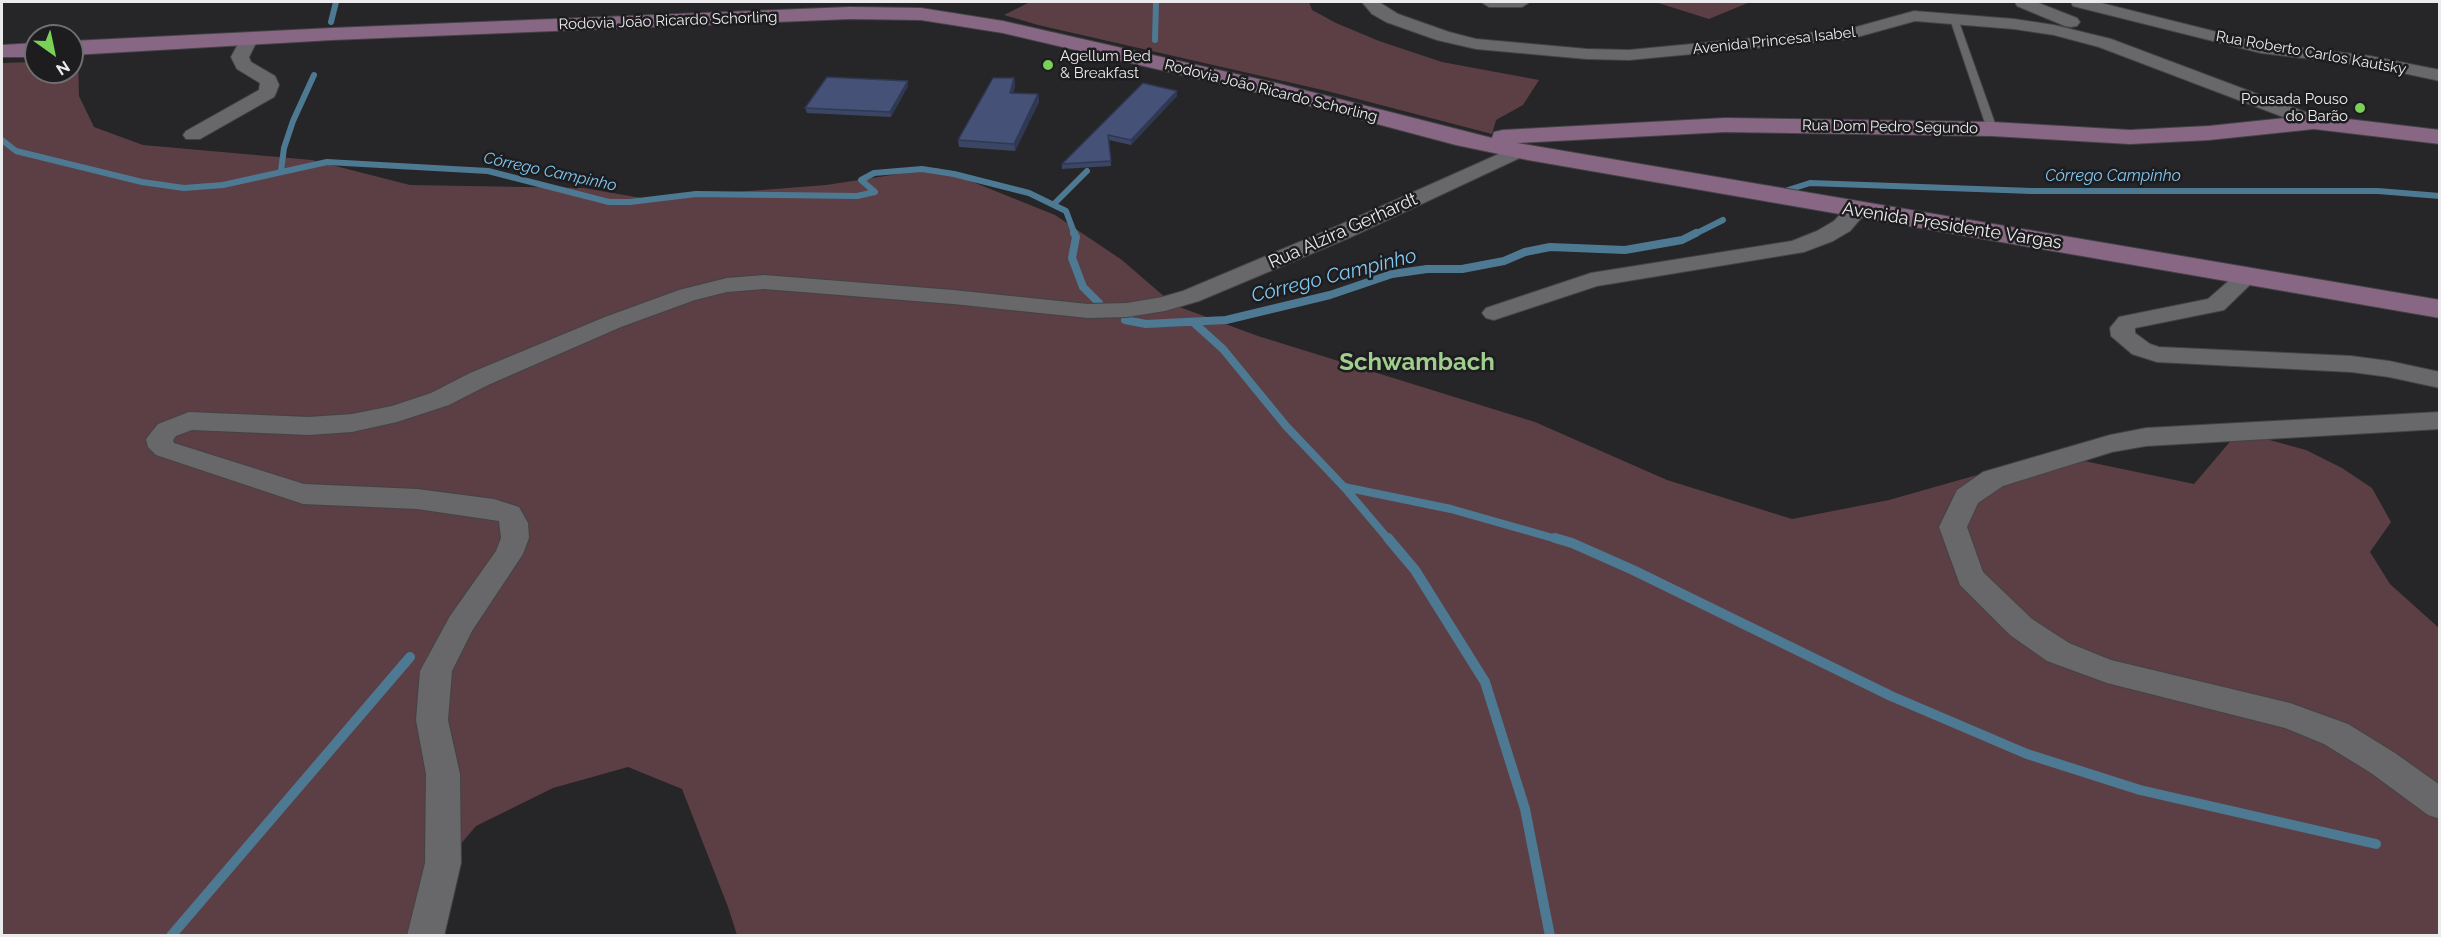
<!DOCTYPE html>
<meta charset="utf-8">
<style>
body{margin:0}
#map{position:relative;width:2441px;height:937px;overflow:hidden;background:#262528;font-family:Raleway,sans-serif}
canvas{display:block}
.frame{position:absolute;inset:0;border:3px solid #ebeaec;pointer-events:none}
.north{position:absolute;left:24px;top:24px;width:60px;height:60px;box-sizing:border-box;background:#1d1c1e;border:2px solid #6f6e70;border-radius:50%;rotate:147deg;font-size:16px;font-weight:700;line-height:24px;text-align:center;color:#ebeaec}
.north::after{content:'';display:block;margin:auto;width:21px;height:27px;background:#7ad157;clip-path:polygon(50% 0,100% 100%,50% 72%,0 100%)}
</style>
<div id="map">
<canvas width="2441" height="937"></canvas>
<div class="frame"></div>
<div class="north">N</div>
</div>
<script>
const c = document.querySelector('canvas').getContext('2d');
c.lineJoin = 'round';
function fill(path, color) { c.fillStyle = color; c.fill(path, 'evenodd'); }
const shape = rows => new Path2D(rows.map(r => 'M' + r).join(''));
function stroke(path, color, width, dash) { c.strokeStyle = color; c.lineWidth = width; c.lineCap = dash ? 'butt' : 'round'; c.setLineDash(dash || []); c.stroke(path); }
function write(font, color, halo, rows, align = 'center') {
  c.font = font + ' Raleway,sans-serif'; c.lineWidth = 5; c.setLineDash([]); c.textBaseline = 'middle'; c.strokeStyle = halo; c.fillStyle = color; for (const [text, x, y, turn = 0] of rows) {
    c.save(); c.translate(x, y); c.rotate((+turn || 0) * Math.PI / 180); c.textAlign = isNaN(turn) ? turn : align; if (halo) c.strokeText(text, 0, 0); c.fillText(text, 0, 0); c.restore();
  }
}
const green = shape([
 [1030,2,1309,2,1312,10,1336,23,1379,41,1442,62,1539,80,1523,105,1496,120,1492,134,1327,91,1038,25,1004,15],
 [1655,2,1750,2,1709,19],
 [72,59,78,59,79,96,94,127,143,145,312,160,410,185,584,188,647,199,826,185,938,168,1055,215,1122,260,1174,305,1258,336,1535,422,1667,480,1792,519,1889,500,2051,454,2194,484,2234,437,2266,439,2306,450,2342,468,2372,488,2391,522,2370,552,2390,584,2439,628,2439,935,737,935,728,907,682,789,628,767,553,788,476,826,435,874,416,935,2,935,2,63,36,62,36,72,72,72]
]);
const streamFar2 = shape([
 [331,22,336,2],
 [1155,40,1156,2],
 [2,140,16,151,142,182,184,188,223,185,327,162,488,171,609,202,630,202,696,194,857,196,875,192,861,180,874,173,922,169,954,174,1029,193,1066,211,1075,235],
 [281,171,284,148,293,121,314,75],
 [1788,190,1810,183,2032,191,2378,191,2440,196],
 [1054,204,1087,171],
 [1693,235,1723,220]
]);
const streamFar1 = shape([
 [1074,233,1076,237,1072,258,1083,287,1099,303],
 [1125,320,1146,324,1226,320,1330,295,1392,274,1427,269,1462,269,1504,261,1525,252,1550,247,1625,250,1682,240,1696,233],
 [1193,322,1223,349,1286,426,1344,487,1389,540],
 [1344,487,1451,509,1560,540]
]);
const stream = shape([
 [1388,538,1415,570,1485,682,1525,809,1550,936],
 [1555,538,1572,543,1633,570,1891,696,2027,754,2140,790,2376,844],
 [171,936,410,657]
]);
const lane = shape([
 [1951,17,1958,19,1997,129,1995,131,1987,129,1950,19,1951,17]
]);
const street = shape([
 [1362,2,1379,2,1398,14,1449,32,1476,39,1587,49,1629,50,1849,29,1914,11,2014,19,2054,25,2111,39,2321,118,2324,122,2321,126,2314,128,2307,126,2099,47,2054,35,2014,29,1915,21,1850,39,1629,60,1587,59,1476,49,1437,40,1386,22,1372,14,1362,2],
 [1481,2,1530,2,1522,7,1489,7,1481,2],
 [2015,2,2036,2,2077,18,2080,22,2077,26,2071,27,2065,26,2017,6,2015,2],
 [2071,2,2097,2,2261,43,2370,56,2440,70,2440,81,2370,66,2261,53,2073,6,2071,2],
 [249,34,255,35,258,39,249,57,251,62,275,76,279,85,276,93,274,97,200,139,186,139,183,135,186,131,259,90,260,83,237,69,231,57,243,35,249,34],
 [1519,145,1526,147,1529,151,1526,155,1351,237,1199,301,1165,311,1127,317,1088,318,953,304,764,289,727,292,695,300,621,327,488,385,449,405,397,422,352,432,309,435,192,430,176,436,173,440,174,443,304,484,417,489,494,499,519,507,528,523,529,538,523,554,472,631,452,671,448,720,460,774,461,863,444,936,407,936,425,863,426,774,416,720,420,671,450,616,496,551,501,538,499,521,417,509,303,504,156,455,148,447,146,439,158,424,189,412,309,417,352,414,392,406,431,393,470,373,605,317,679,290,727,278,764,275,953,290,1088,304,1127,303,1162,297,1183,291,1335,227,1519,145],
 [1857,204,1865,205,1868,210,1850,231,1833,241,1804,252,1597,286,1494,320,1486,318,1482,313,1486,308,1591,273,1792,241,1817,231,1834,221,1849,205,1857,204],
 [2248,269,2256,271,2259,276,2224,310,2135,328,2135,333,2150,344,2159,347,2351,356,2389,361,2440,372,2440,388,2389,377,2351,372,2157,362,2132,354,2111,336,2110,328,2119,317,2208,299,2240,271,2248,269],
 [2440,412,2440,429,2146,446,2112,452,2003,486,1978,503,1967,527,1983,572,2032,619,2069,643,2111,660,2290,703,2348,724,2395,753,2440,785,2440,819,2428,815,2371,773,2324,744,2285,728,2107,683,2047,661,2010,635,1960,585,1939,527,1957,490,1983,472,2110,435,2146,428,2440,412]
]);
const secondary = shape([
 [850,7,921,8,1003,21,1280,84,1492,138,1494,132,1503,130,1725,118,1992,122,2130,130,2209,126,2314,115,2440,130,2440,144,2314,129,2209,140,2130,144,1992,136,1725,132,1517,143,2440,300,2440,318,1528,160,1456,145,1276,97,1003,33,921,20,850,19,332,40,72,55,72,41,332,28,850,7],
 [36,43,36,57,2,57,2,45,36,43]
]);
const wall = shape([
 [1014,78,1015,86,1013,93,1038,94,1039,102,1015,151,959,147,958,140],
 [908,86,891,117,807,113,805,108],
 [1177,91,1177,96,1131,145,1109,140,1111,166,1062,169,1062,164]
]);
const shadedWall = shape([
 [1014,78,1015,86,1011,100,1010,93],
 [908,81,908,86,891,117,890,112],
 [1177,91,1177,96,1131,145,1131,140],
 [1038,94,1039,102,1015,151,1014,144]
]);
const building = shape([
 [827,77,908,81,890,112,805,108,827,77],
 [993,78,1014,78,1010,93,1038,94,1014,144,958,140,993,78],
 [1143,83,1177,91,1131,140,1108,135,1111,161,1062,164,1143,83]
]);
const markers = [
 [1048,65,6,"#7ad157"],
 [2360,108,6,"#7ad157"]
];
const farStreetnames = [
 ["Rodovia João Ricardo Schorling",668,21,-2],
 ["Avenida Princesa Isabel",1774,41,-6],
 ["Rua Roberto Carlos Kautsky",2311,53,10],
 ["Rodovia João Ricardo Schorling",1271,91,14],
 ["Rua Dom Pedro Segundo",1890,127,1]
];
const farPoinames = [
 ["Agellum Bed",1060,56],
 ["& Breakfast",1060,73],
 ["Pousada Pouso",2348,99,"right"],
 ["do Barão",2348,116,"right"]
];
const farWaternames = [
 ["Córrego Campinho",550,172,12],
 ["Córrego Campinho",2113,176]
];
const streetNames = [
 ["Avenida Presidente Vargas",1952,226,9],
 ["Rua Alzira Gerhardt",1343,231,-24]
];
const waterNames = [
 ["Córrego Campinho",1334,276,-14]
];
const districtNames = [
 ["Schwambach",1417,363]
];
fill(green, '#5b3f44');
stroke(streamFar2, '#4e7993', 6);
stroke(streamFar1, '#4e7993', 8);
stroke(stream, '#4e7993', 10);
stroke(lane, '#444345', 2);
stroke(street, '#444345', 2);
stroke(secondary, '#444345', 2);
fill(lane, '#68676a');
fill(street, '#68676a');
fill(secondary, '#886784');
fill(wall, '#3b4665');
fill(shadedWall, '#303953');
fill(building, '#455176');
stroke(building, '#303953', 1.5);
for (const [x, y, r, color] of markers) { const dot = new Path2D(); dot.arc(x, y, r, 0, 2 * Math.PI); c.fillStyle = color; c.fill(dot); stroke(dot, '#1d1c1e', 2); }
write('15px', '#ebeaec', '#1d1c1e', farStreetnames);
write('15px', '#ebeaec', '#1d1c1e', farPoinames, 'left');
write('italic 16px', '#82c8f2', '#1d1c1e', farWaternames);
write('18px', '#ebeaec', '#1d1c1e', streetNames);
write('italic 20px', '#82c8f2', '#1d1c1e', waterNames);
write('bold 24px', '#9fce8e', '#1d1c1e', districtNames);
</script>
